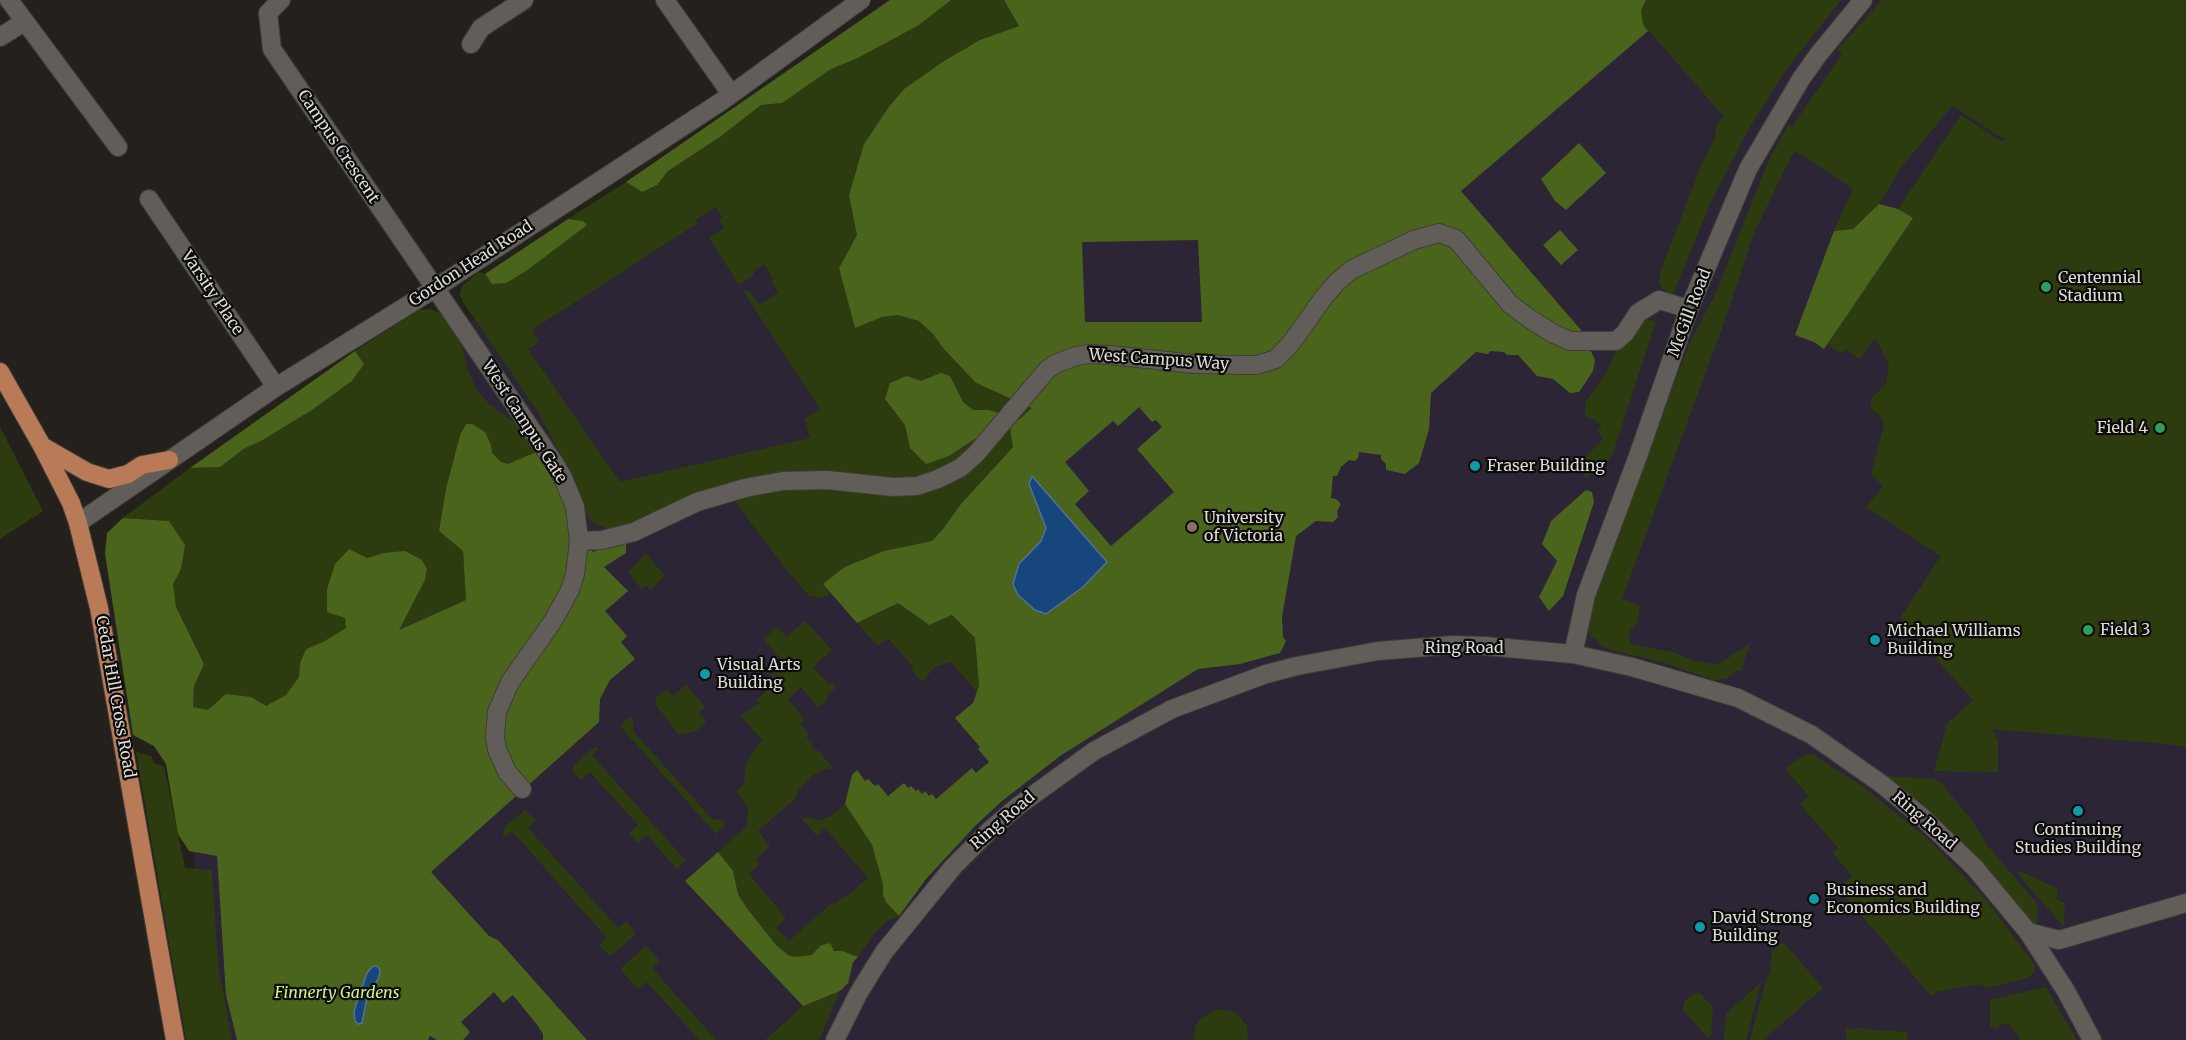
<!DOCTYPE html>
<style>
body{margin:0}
canvas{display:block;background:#24211d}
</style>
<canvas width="2186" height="1040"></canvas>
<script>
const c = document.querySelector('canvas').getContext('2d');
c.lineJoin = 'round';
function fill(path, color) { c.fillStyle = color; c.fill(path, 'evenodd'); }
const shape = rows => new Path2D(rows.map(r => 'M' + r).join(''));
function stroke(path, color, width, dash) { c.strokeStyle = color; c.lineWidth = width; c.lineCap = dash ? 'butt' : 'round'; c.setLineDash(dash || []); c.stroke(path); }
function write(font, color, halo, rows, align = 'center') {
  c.font = font + ' Merriweather,serif'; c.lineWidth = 4.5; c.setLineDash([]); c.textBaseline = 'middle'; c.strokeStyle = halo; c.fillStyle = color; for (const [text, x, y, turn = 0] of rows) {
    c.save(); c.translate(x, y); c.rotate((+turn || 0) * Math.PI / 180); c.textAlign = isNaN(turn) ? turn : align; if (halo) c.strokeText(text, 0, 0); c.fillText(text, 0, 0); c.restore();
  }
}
const education = shape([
 [967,0,2186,0,2186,1040,225,1040,166,698,275,448]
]);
const green = shape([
 [951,0,1004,0,1019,26,980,40,944,61,904,89,888,108,864,144,849,195,857,235,839,268,855,328,882,317,898,315,919,321,934,335,943,348,976,383,1033,408,1020,419,989,410,973,410,963,402,950,376,920,381,907,376,885,399,905,425,910,448,949,456,975,439,1010,428,1013,447,961,504,943,529,932,541,884,551,823,584,831,594,820,598,809,596,781,563,736,503,727,483,633,524,608,529,592,522,585,511,576,485,540,415,463,302,460,294,462,286,479,272,485,274,492,284,548,253,587,225,583,221,568,219,626,182,642,192,657,185,668,171,720,137,761,105,782,103,831,69,858,58,919,25],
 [716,207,723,218,719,220,724,228,709,238,739,285,754,275,753,272,764,264,772,276,772,283,778,292,760,305,748,290,744,292,820,409,805,419,810,438,620,482,528,349,539,342,532,330,698,223,696,220],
 [1646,0,1841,0,1783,74,1747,132,1710,204,1673,294,1668,293,1661,287,1659,282,1661,270,1702,163,1715,138,1716,125,1724,117,1643,24,1641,10],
 [1882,0,2186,0,2186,747,2166,744,1992,729,1998,741,1998,772,1934,771,1946,728,1944,726,1973,700,1900,618,1941,556,1866,507,1883,486,1871,474,1884,425,1880,416,1870,408,1872,398,1886,383,1889,365,1875,338,1860,359,1845,349,1841,354,1827,344,1912,219,1898,209,1961,115,2000,141,2006,140,1952,106,1901,168,1879,204,1853,229,1834,231,1853,189,1811,161,1794,151,1754,233,1724,323,1622,599,1640,606,1638,622,1629,632,1630,644,1673,652,1693,660,1718,665,1750,643,1741,671,1738,670,1726,679,1714,680,1661,662,1611,650,1602,646,1594,637,1591,638,1587,621,1591,604,1643,464,1691,340,1716,293,1767,164,1789,124,1792,127,1842,54,1837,50],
 [431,309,441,314,453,330,463,348,468,371,476,388,488,403,517,424,536,452,508,464,500,462,492,453,491,445,460,435,446,489,439,531,463,551,466,600,398,630,425,580,427,569,421,560,384,553,367,558,327,589,327,611,345,618,347,628,323,642,306,649,300,663,299,677,287,695,266,706,251,697,208,710,193,707,194,686,204,664,176,607,172,584,181,569,169,521,123,518,190,468,220,467,245,448,261,441,312,410,352,381,364,364,355,351,419,310],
 [1643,319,1656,321,1612,456,1585,479,1584,459,1603,439,1597,431,1602,427,1595,420,1585,416,1586,401,1605,375,1619,343],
 [0,427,43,511,0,539],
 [646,554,665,576,650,590,646,585,641,589,628,571],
 [898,603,928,625,951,615,975,638,979,686,977,692,951,662,935,667,922,682,912,670,914,668,888,638,878,646,857,623],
 [805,621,832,650,813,667,829,685,832,683,836,688,826,696,828,699,818,707,801,687,788,699,805,720,800,724,809,734,806,737,813,744,811,746,816,751,818,750,833,768,823,770,812,776,798,791,795,799,758,831,770,846,756,859,759,864,749,874,786,918,776,927,789,941,832,903,834,905,844,896,846,897,868,878,825,828,817,836,802,819,808,817,819,820,830,817,845,804,872,845,883,884,883,895,886,902,899,916,887,921,874,934,858,957,820,946,812,955,794,957,788,955,776,945,746,907,738,894,733,871,718,852,747,826,748,807,736,792,744,783,746,765,749,758,762,740,741,716,759,703,757,700,768,689,763,683,785,663,763,639,777,627,787,637],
 [686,685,705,707,699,713,706,722,696,731,679,735,656,705,655,699,667,689,673,696],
 [628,718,631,718,634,722,633,731,712,819,722,820,724,823,724,827,716,834,620,726],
 [597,747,598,749,592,755,686,861,677,869,647,835,637,843,629,833,638,825,590,772,581,780,572,770,574,765,592,749],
 [136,752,151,756,155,764,164,766,185,868,212,870,218,965,232,1040,186,1040],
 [1812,754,1862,786,1928,839,1988,902,2034,964,2035,972,2027,978,1987,988,1980,984,1936,992,1931,996,1838,888,1852,876,1833,853,1838,848,1800,804,1809,796,1785,769,1803,755],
 [1885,776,1934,779,1942,784,1973,822,1987,845,2035,901,2038,907,2037,928,1976,856,1929,812],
 [525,810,536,820,528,828,618,928,626,921,635,932,634,936,613,954,609,955,599,945,607,938,512,831,505,837,503,835,503,831,507,825],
 [2018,870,2058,889,2056,899,2065,903,2064,927,2028,886,2018,873],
 [1780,944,1785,944,1823,988,1763,1040,1750,1040,1767,977,1770,973,1772,951],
 [646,946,660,961,652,968,716,1040,699,1040,647,982,638,989,622,971,621,968],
 [1761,982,1746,1040,1724,1040,1726,1014],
 [2046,987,2077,1040,2021,1040,2009,1024,2002,1024,1996,1029,1990,1027,1990,1000],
 [840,991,819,1040,765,1040,803,1006],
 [1694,993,1700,993,1713,1007,1711,1035,1708,1038,1683,1010,1684,1002],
 [1217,1009,1234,1012,1241,1018,1247,1026,1248,1040,1193,1040,1196,1025,1201,1018],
 [1845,1028,1849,1030,1852,1028,1908,1032,1907,1040,1847,1040]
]);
const forest = shape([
 [890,0,951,0,919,25,858,58,831,69,782,103,761,105,720,137,668,171,657,185,642,192,626,182],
 [1004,0,1646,0,1641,10,1643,24,1648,31,1461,191,1581,330,1595,360,1593,371,1579,392,1570,393,1553,379,1537,376,1518,355,1507,355,1504,352,1490,351,1488,354,1476,352,1431,393,1429,429,1419,463,1405,474,1386,470,1386,464,1381,459,1381,455,1359,452,1358,458,1355,461,1349,460,1341,467,1337,476,1333,476,1331,498,1336,499,1341,504,1337,511,1338,517,1333,522,1316,521,1296,536,1282,617,1283,637,1286,641,1280,653,1240,664,1198,669,1060,756,1002,801,976,825,926,879,899,916,886,902,883,895,883,884,872,845,845,804,852,775,857,770,865,781,868,779,875,786,878,784,888,796,904,783,908,788,911,786,916,791,918,789,922,794,925,791,929,796,932,794,936,799,972,768,976,773,989,762,978,749,980,747,955,718,973,703,979,686,975,638,952,615,929,625,898,603,857,623,823,584,845,567,884,551,932,541,943,529,961,504,1013,447,1010,428,975,439,949,456,926,464,910,448,905,425,885,399,890,383,907,376,921,381,941,373,950,376,963,402,973,410,989,410,1020,419,1032,408,976,383,943,348,934,335,919,321,898,315,882,317,855,328,839,268,857,235,849,195,864,144,888,108,904,89,944,61,980,40,1019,26],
 [1198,240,1202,322,1085,322,1082,242],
 [1139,407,1152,422,1156,420,1162,427,1137,449,1174,492,1111,546,1075,504,1089,491,1065,462,1113,421,1118,426],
 [1579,143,1606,173,1566,210,1555,201,1541,179],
 [1879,204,1898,209,1913,218,1824,349,1814,342,1795,335,1834,231,1853,229],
 [568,219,583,221,587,225,526,271,506,283,492,284,485,274],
 [1560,230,1578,250,1561,265,1543,245],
 [355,351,364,364,352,381,312,410,261,441,245,448,220,467,190,468],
 [466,424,472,424,485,432,491,445,492,453,501,462,508,464,536,452,561,487,574,533,593,552,607,545,626,543,626,553,604,567,628,591,605,611,627,636,621,642,635,659,610,680,600,699,599,722,431,872,489,936,498,940,587,1040,543,1040,543,1034,538,1026,513,995,503,1003,494,992,461,1022,470,1032,463,1040,437,1040,430,1036,428,1040,237,1040,226,995,217,856,189,851,178,834,166,764,154,746,133,735,105,554,107,533,123,518,169,521,185,545,181,569,173,584,176,607,204,664,194,686,193,707,208,710,226,694,251,697,266,706,286,695,299,677,300,663,306,649,323,642,346,628,345,618,327,612,327,589,335,564,349,549,367,558,384,553,405,551,422,560,427,569,425,580,399,630,466,600,463,551,439,531,446,489,460,435],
 [1586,490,1592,492,1594,502,1563,596,1549,611,1539,597,1557,561,1542,544,1551,521],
 [718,852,733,871,738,894,746,907,776,945,788,955,794,957,812,955,820,946,830,943,834,951,842,951,858,957,853,962,848,983,840,991,803,1006,685,881]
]);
const water = shape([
 [1032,476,1107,562,1083,587,1046,614,1035,610,1018,595,1013,584,1019,564,1041,541,1046,528,1029,484,1032,476],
 [373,966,377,966,380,970,379,977,367,998,362,1023,358,1024,355,1021,354,1011,367,973,373,966]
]);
const minor = shape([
 [9,0,118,147],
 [281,0,268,13,272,49,555,464,563,478,575,507,579,541,575,574,570,590,553,621,510,682,497,712,495,737,497,749,507,772,522,789],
 [665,0,731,94],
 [0,37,24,22],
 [471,44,481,28,524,0],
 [149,199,276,387],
 [78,523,276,387,434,289,722,101,861,0],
 [579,541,602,540,634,532,697,502,745,488,783,481,827,480,893,487,917,486,938,479,960,468,975,455,1047,370,1055,364,1076,356,1088,354,1110,355,1195,364,1239,365,1257,365,1276,359,1292,342,1324,297,1336,283,1351,270,1414,240,1439,233,1456,239,1510,304,1530,319,1554,334,1570,341,1616,341,1625,333,1638,313,1659,300,1689,309],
 [1573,654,1586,595,1638,456,1689,309,1748,169,1801,79,1818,55,1863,0],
 [2028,932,2059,940,2186,903],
 [835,1040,858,994,884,952,953,867,990,830,1018,806,1094,751,1172,709,1266,674,1297,666,1378,651,1453,645,1485,646,1573,654,1632,667,1738,698,1812,735,1883,785,1922,817,1975,868,2028,932,2066,991,2092,1040]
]);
const major = shape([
 [0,372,42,446,71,503,78,523,99,608,175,1040],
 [42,446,87,472,109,479,128,474,142,465,169,460]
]);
const markers = [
 [2046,287,6,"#2e9e5b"],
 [2160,428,6,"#2e9e5b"],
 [1475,466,6,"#0f9aa8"],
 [1192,527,6,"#8d6e63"],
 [2088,630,6,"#2e9e5b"],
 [1875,640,6,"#0f9aa8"],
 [705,674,6,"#0f9aa8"],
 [2078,811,6,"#0f9aa8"],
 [1814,899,6,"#0f9aa8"],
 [1700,927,6,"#0f9aa8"]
];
const streetNames = [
 ["Campus Crescent",338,147,56],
 ["Gordon Head Road",471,264,-33],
 ["Varsity Place",212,293,56],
 ["McGill Road",1690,313,-69],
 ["West Campus Way",1159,360,4],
 ["West Campus Gate",524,422,57],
 ["Ring Road",1464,648],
 ["Cedar Hill Cross Road",115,697,80],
 ["Ring Road",1003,821,-41],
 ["Ring Road",1924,821,41]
];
const poiNames = [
 ["Centennial",2058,278],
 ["Stadium",2058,296],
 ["Field 4",2148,428,"right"],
 ["Fraser Building",1487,466],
 ["University",1204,518],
 ["of Victoria",1204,536],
 ["Field 3",2100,630],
 ["Michael Williams",1887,631],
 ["Building",1887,649],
 ["Visual Arts",717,665],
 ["Building",717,683],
 ["Continuing",2078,830,"center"],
 ["Studies Building",2078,848,"center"],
 ["Business and",1826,890],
 ["Economics Building",1826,908],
 ["David Strong",1712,918],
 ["Building",1712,936]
];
const parkNames = [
 ["Finnerty Gardens",337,993]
];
fill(education, '#2c2535');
fill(green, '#2c3c0e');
fill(forest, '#4b641c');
fill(water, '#16467b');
stroke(water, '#517397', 1.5);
stroke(minor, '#3f3d39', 20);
stroke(major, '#3f3d39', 20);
stroke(minor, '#615e59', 18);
stroke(major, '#b97a58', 18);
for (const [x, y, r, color] of markers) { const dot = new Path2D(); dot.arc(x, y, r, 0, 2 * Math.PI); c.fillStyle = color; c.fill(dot); stroke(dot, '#0c0b09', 2); }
write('16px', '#dcdbd8', '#0c0b09', streetNames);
write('16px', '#dcdbd8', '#0c0b09', poiNames, 'left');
write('italic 16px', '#ccf390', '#0c0b09', parkNames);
</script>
